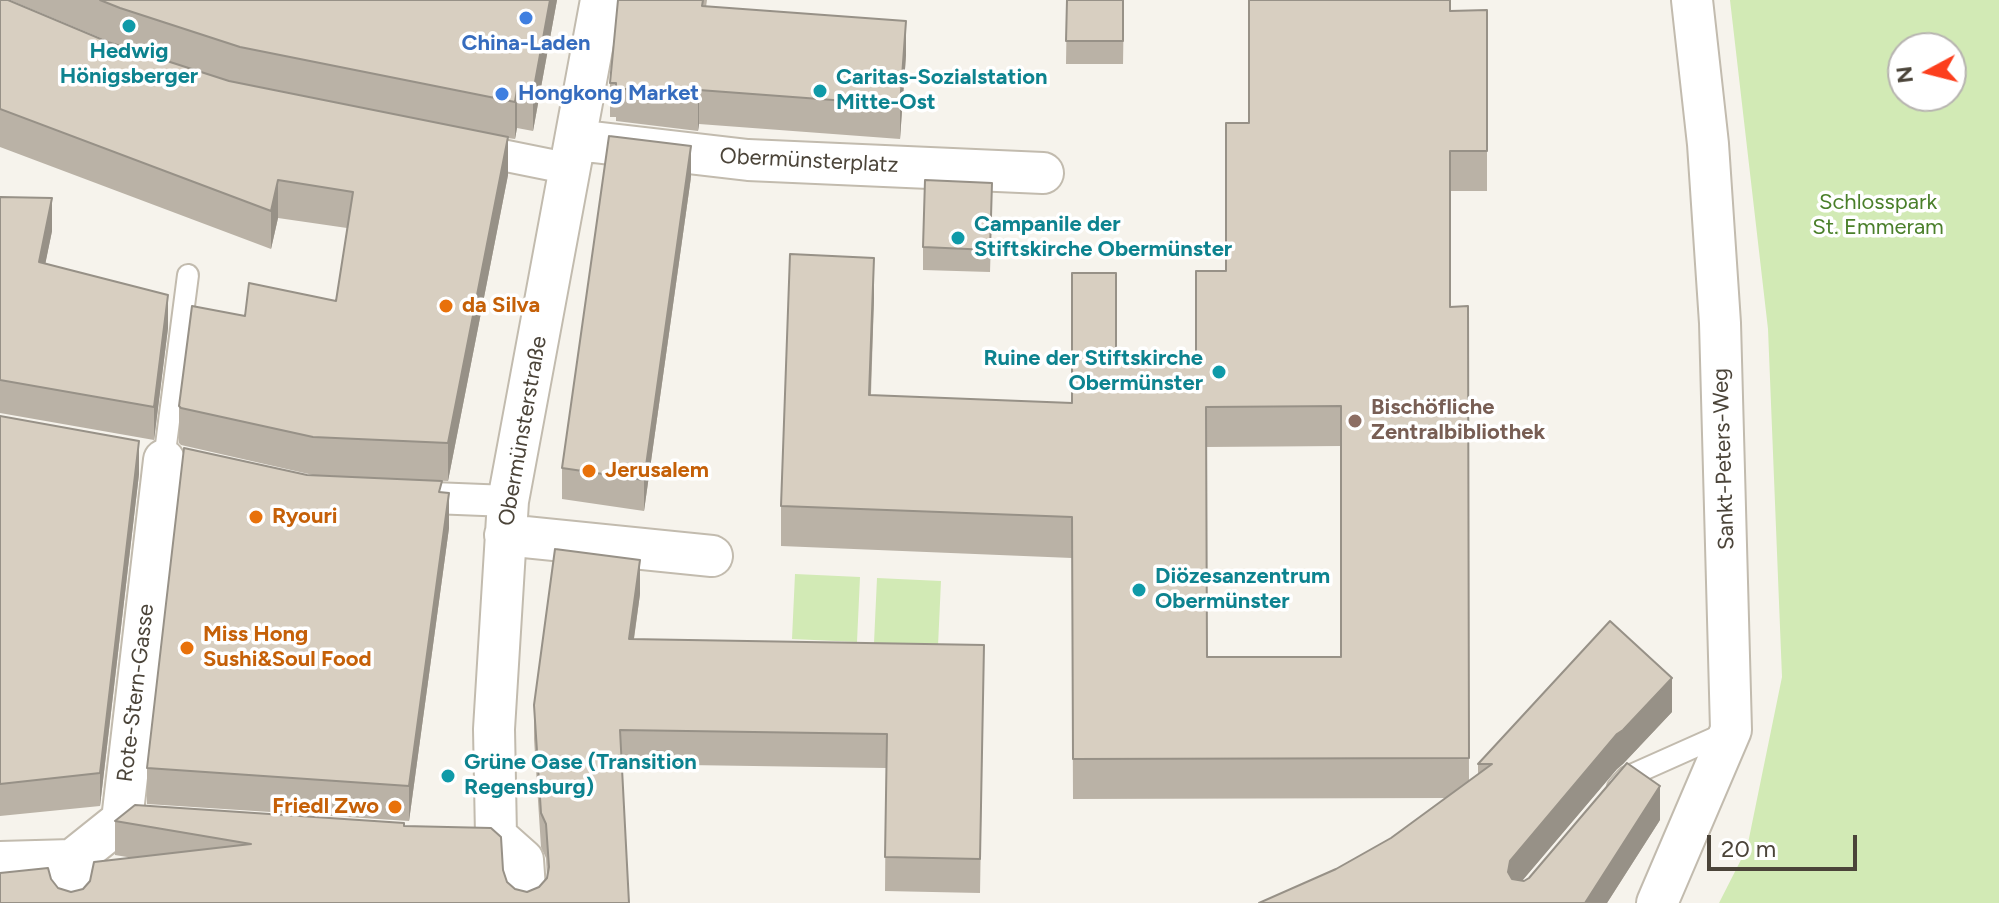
<!DOCTYPE html>
<meta charset="utf-8">
<style>
body{margin:0}
#map{position:relative;width:1999px;height:903px;overflow:hidden;background:#f6f3ec;font-family:Figtree,sans-serif}
canvas{display:block}
.north{position:absolute;left:1887px;top:32px;width:80px;height:80px;box-sizing:border-box;background:#fff;border:2px solid #b7b4b0;border-radius:50%;rotate:263deg;font-size:22px;font-weight:700;line-height:32px;text-align:center;color:#4b4439}
.north::after{content:'';display:block;margin:auto;width:28px;height:36px;background:#fc3f1d;clip-path:polygon(50% 0,100% 100%,50% 72%,0 100%)}
.scale{position:absolute;left:1707px;top:835px;width:150px;height:36px;box-sizing:border-box;border:4px solid #4b4439;border-top:0;padding-left:10px;font-size:24px;line-height:28px;white-space:nowrap;color:#4b4439;-webkit-text-stroke:6px #fff;paint-order:stroke}
</style>
<div id="map">
<canvas width="1999" height="903"></canvas>
<div class="north">N</div>
<div class="scale">20 m</div>
</div>
<script>
const c = document.querySelector('canvas').getContext('2d');
c.lineJoin = 'round';
function fill(path, color) { c.fillStyle = color; c.fill(path, 'evenodd'); }
const shape = rows => new Path2D(rows.map(r => 'M' + r).join(''));
function stroke(path, color, width, dash) { c.strokeStyle = color; c.lineWidth = width; c.lineCap = dash ? 'butt' : 'round'; c.setLineDash(dash || []); c.stroke(path); }
function write(font, color, halo, rows, align = 'center') {
  c.font = font + ' Figtree,sans-serif'; c.lineWidth = 7; c.setLineDash([]); c.textBaseline = 'middle'; c.strokeStyle = halo; c.fillStyle = color; for (const [text, x, y, turn = 0] of rows) {
    c.save(); c.translate(x, y); c.rotate((+turn || 0) * Math.PI / 180); c.textAlign = isNaN(turn) ? turn : align; if (halo) c.strokeText(text, 0, 0); c.fillText(text, 0, 0); c.restore();
  }
}
const green = shape([
 [1730,0,1999,0,1999,903,1719,903,1747,848,1782,677,1768,329],
 [1951,48,1951,96,1903,96,1903,48],
 [795,574,860,577,857,642,792,639],
 [877,578,941,581,938,646,874,643]
]);
const service = shape([
 [164,460,188,275],
 [1618,787,1627,777,1728,732]
]);
const pedestrian = shape([
 [467,148,571,169],
 [408,497,508,501]
]);
const minor = shape([
 [576,140,748,160,1043,173],
 [505,535,712,556],
 [0,862,72,860],
 [71,903,72,860,122,820,164,460],
 [526,903,523,860,496,836,494,729,508,501,601,0],
 [1657,903,1731,730,1720,323,1708,144,1692,0]
]);
const wall = shape([
 [0,0,120,46,10,0,557,0,533,131,517,128,515,139,508,138,508,175,448,481,313,475,181,445,179,443,179,406,245,316,336,301,347,228,278,218,271,249,0,147],
 [618,0,707,0,706,7,906,55,900,139,699,124,698,131,616,121,616,117,610,117,610,83],
 [1067,0,1124,0,1123,64,1066,64],
 [1487,10,1487,191,1450,191,1450,307,1468,306,1469,781,1478,774,1478,764,1672,712,1623,764,1617,769,1522,881,1524,881,1660,820,1607,903,1259,903,1336,869,1391,838,1446,798,1073,799,1072,558,781,546,781,506,874,298,871,395,1072,403,1116,356,1196,355,1226,271,1249,123,1450,11],
 [1341,446,1341,657,1207,657,1206,447],
 [691,177,644,511,562,499,562,468],
 [0,197,52,231,45,264,168,328,154,440,0,413],
 [992,205,990,272,923,270,923,247],
 [0,416,139,474,100,806,0,816],
 [307,475,442,492,449,528,409,821,147,804,147,768],
 [640,594,634,639,984,645,980,893,885,891,886,768,621,764,629,903,0,903,51,879,58,888,71,892,83,889,133,858,115,855,115,821,404,826,503,870,507,882,515,889,527,892,539,887,547,877,546,858,541,847,534,739,534,705]
]);
const shadedWall = shape([
 [550,0,557,0,533,131,533,93],
 [906,21,906,55,900,139,900,105],
 [517,90,517,128,515,139,515,102],
 [699,90,699,124,698,131,698,97],
 [508,137,508,175,448,481,448,443],
 [691,146,691,177,644,511,644,480],
 [278,180,278,218,271,249,271,211],
 [52,198,52,231,39,295,39,262],
 [874,258,874,298,869,435,869,395],
 [168,295,168,328,154,440,154,407],
 [139,441,139,474,100,806,100,773],
 [449,493,449,528,409,821,409,786],
 [640,560,640,594,629,673,629,639],
 [1672,678,1672,712,1623,764,1617,769,1510,895,1508,872,1510,861,1617,734],
 [1660,786,1660,820,1607,903,1585,903]
]);
const building = shape([
 [0,0,8,0,108,42,229,81,508,137,448,443,313,437,181,408,179,406,192,306,245,316,249,283,336,301,353,192,278,180,271,211,0,109,0,0],
 [100,0,550,0,533,93,517,90,515,102,240,47,120,8,100,0],
 [618,0,703,0,702,6,906,21,900,105,699,90,698,97,616,88,616,83,610,83,618,0],
 [1067,0,1123,0,1123,41,1066,41,1067,0],
 [1249,0,1450,0,1450,11,1487,10,1487,151,1450,151,1450,307,1468,306,1469,758,1073,759,1072,517,781,506,790,254,874,258,869,395,1072,403,1072,273,1116,273,1116,356,1196,355,1196,271,1226,271,1226,123,1249,123,1249,0],
 [1341,406,1341,657,1207,657,1206,407,1341,406],
 [609,136,691,146,644,480,562,468,609,136],
 [925,180,992,183,990,250,923,247,925,180],
 [0,197,52,198,39,262,168,295,154,407,0,380,0,197],
 [0,416,139,441,100,773,0,784,0,416],
 [184,448,307,475,442,481,439,492,449,493,409,786,147,768,184,448],
 [555,549,640,560,629,639,984,645,980,859,885,857,887,734,620,730,629,903,0,903,0,873,48,868,51,879,58,888,71,892,83,889,90,881,94,862,251,844,115,821,135,805,404,823,404,826,491,828,501,837,503,870,507,882,515,889,527,892,539,887,547,878,549,867,546,824,541,813,534,705,555,549],
 [1610,621,1672,678,1623,730,1617,734,1510,861,1508,872,1512,879,1524,881,1529,878,1627,763,1660,786,1585,903,1259,903,1336,869,1391,838,1492,764,1478,764,1610,621]
]);
const markers = [
 [526,18,8,"#3f7fe0"],
 [129,26,8,"#0f9aa8"],
 [820,91,8,"#0f9aa8"],
 [502,94,8,"#3f7fe0"],
 [958,238,8,"#0f9aa8"],
 [446,306,8,"#e8710a"],
 [1219,372,8,"#0f9aa8"],
 [1355,421,8,"#8d6e63"],
 [589,471,8,"#e8710a"],
 [256,517,8,"#e8710a"],
 [1139,590,8,"#0f9aa8"],
 [187,648,8,"#e8710a"],
 [448,776,8,"#0f9aa8"],
 [395,807,8,"#e8710a"]
];
const shopNames = [
 ["China-Laden",526,44],
 ["Hongkong Market",518,94,"left"]
];
const cultureNames = [
 ["Hedwig",129,52,"center"],
 ["Hönigsberger",129,77,"center"],
 ["Caritas-Sozialstation",836,78],
 ["Mitte-Ost",836,103],
 ["Campanile der",974,225],
 ["Stiftskirche Obermünster",974,250],
 ["Ruine der Stiftskirche",1203,359,"right"],
 ["Obermünster",1203,384,"right"],
 ["Diözesanzentrum",1155,577],
 ["Obermünster",1155,602],
 ["Grüne Oase (Transition",464,763],
 ["Regensburg)",464,788]
];
const streetNames = [
 ["Obermünsterplatz",809,161,3],
 ["Obermünsterstraße",523,431,-80],
 ["Sankt-Peters-Weg",1724,459,-92],
 ["Rote-Stern-Gasse",136,693,-83]
];
const parkNames = [
 ["Schlosspark",1878,203],
 ["St. Emmeram",1878,228]
];
const foodNames = [
 ["da Silva",462,306],
 ["Jerusalem",605,471],
 ["Ryouri",272,517],
 ["Miss Hong",203,635],
 ["Sushi&Soul Food",203,660],
 ["Friedl Zwo",379,807,"right"]
];
const educationNames = [
 ["Bischöfliche",1371,408],
 ["Zentralbibliothek",1371,433]
];
fill(green, '#d2eab5');
stroke(service, '#c2bbae', 24);
stroke(pedestrian, '#c2bbae', 34);
stroke(minor, '#c2bbae', 44);
stroke(service, '#fff', 20);
stroke(pedestrian, '#fff', 30);
stroke(minor, '#fff', 40);
fill(wall, '#bab2a6');
fill(shadedWall, '#979187');
fill(building, '#d8cfc1');
stroke(building, '#979187', 2);
for (const [x, y, r, color] of markers) { const dot = new Path2D(); dot.arc(x, y, r, 0, 2 * Math.PI); c.fillStyle = color; c.fill(dot); stroke(dot, '#fff', 3); }
write('bold 22px', '#366cbe', '#fff', shopNames);
write('bold 22px', '#0d838f', '#fff', cultureNames, 'left');
write('22px', '#4b4439', '#fff', streetNames);
write('22px', '#4a7f2a', '#fff', parkNames);
write('bold 22px', '#c56008', '#fff', foodNames, 'left');
write('bold 22px', '#785e54', '#fff', educationNames, 'left');
</script>
